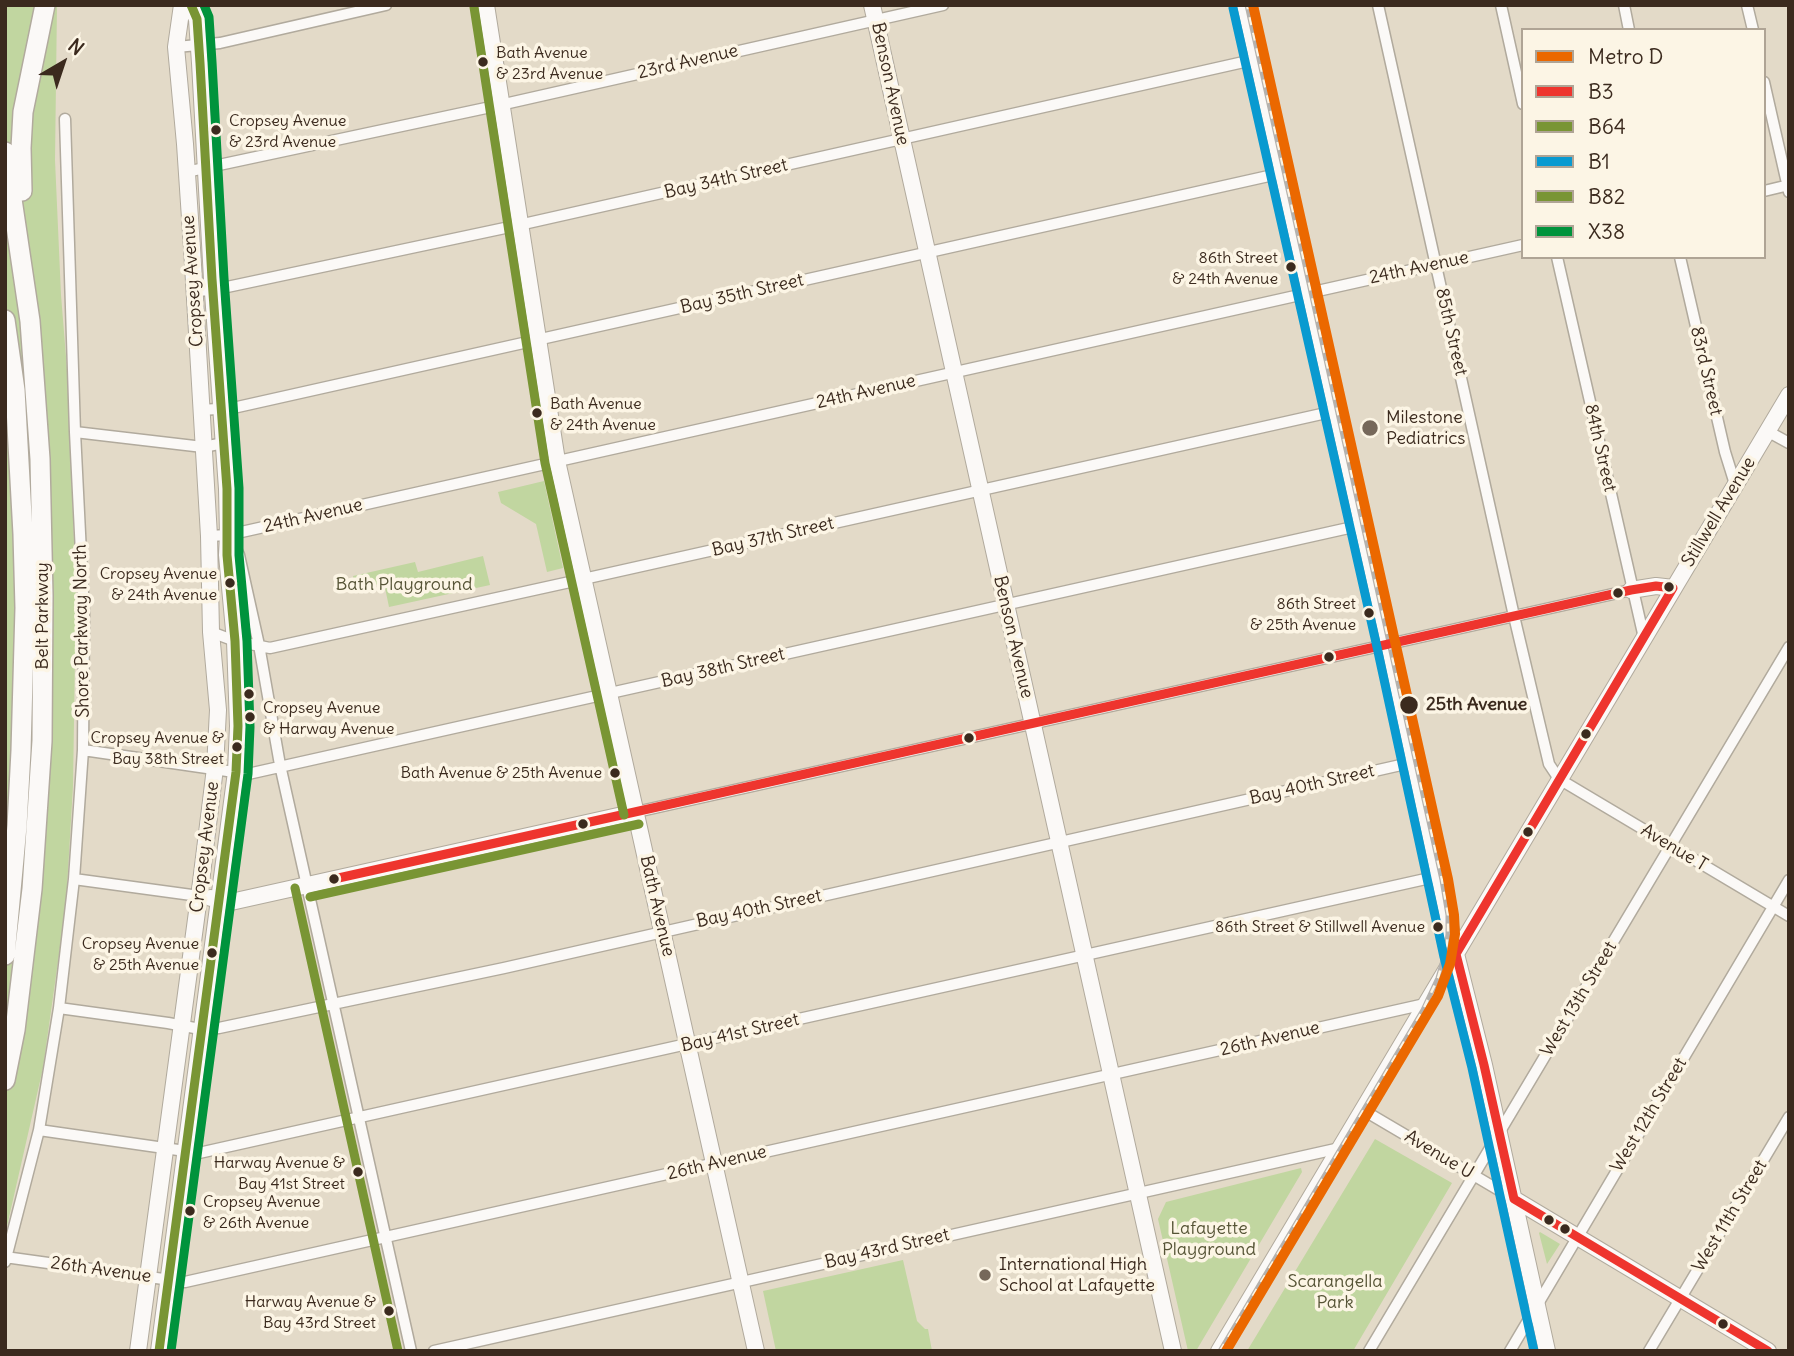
<!DOCTYPE html>
<style>
body{margin:0}
#map{position:relative;width:1794px;height:1356px;overflow:hidden;background:#e3dac8;font-family:Delius,sans-serif}
canvas{display:block}
.frame{position:absolute;inset:0;border:7px solid #3b2a1e;pointer-events:none}
.legend{position:absolute;left:1521px;top:28px;width:245px;height:231px;box-sizing:border-box;background:#fcf5e5;border:2px solid #afa495;margin:0;padding:9px 12px;list-style:none;font-size:21px;color:#3b2a1e}
.legend li{display:flex;align-items:center;gap:14px;height:35px}
.legend b{width:35px;border:2px solid #afa495}
.north{position:absolute;left:28px;top:28px;width:70px;height:70px;-webkit-text-stroke:5px #fcf5e5;paint-order:stroke;rotate:39deg;font-size:19px;font-weight:700;line-height:28px;text-align:center;color:#3b2a1e}
.north::after{content:'';display:block;margin:auto;width:24px;height:32px;background:#3b2a1e;clip-path:polygon(50% 0,100% 100%,50% 72%,0 100%)}
</style>
<div id="map">
<canvas width="1794" height="1356"></canvas>
<div class="frame"></div>
<ul class="legend">
<li><b style="height:9px;background:#eb6800"></b>Metro D</li>
<li><b style="height:9px;background:#ee352e"></b>B3</li>
<li><b style="height:9px;background:#799534"></b>B64</li>
<li><b style="height:9px;background:#099ad0"></b>B1</li>
<li><b style="height:9px;background:#799534"></b>B82</li>
<li><b style="height:9px;background:#00933c"></b>X38</li>
</ul>
<div class="north">N</div>
</div>
<script>
const c = document.querySelector('canvas').getContext('2d');
c.lineJoin = 'round';
function fill(path, color) { c.fillStyle = color; c.fill(path, 'evenodd'); }
const shape = rows => new Path2D(rows.map(r => 'M' + r).join(''));
function stroke(path, color, width, dash) { c.strokeStyle = color; c.lineWidth = width; c.lineCap = dash ? 'butt' : 'round'; c.setLineDash(dash || []); c.stroke(path); }
function write(font, color, halo, rows, align = 'center') {
  c.font = font + ' Delius,sans-serif'; c.lineWidth = 7; c.setLineDash([]); c.textBaseline = 'middle'; c.strokeStyle = halo; c.fillStyle = color; for (const [text, x, y, turn = 0] of rows) {
    c.save(); c.translate(x, y); c.rotate((+turn || 0) * Math.PI / 180); c.textAlign = isNaN(turn) ? turn : align; if (halo) c.strokeText(text, 0, 0); c.fillText(text, 0, 0); c.restore();
  }
}
const green = shape([
 [5,5,57,5,55,160,61,295,67,369,76,590,73,786,66,905,43,1068,5,1235],
 [544,481,563,568,547,572,536,524,501,503,498,492],
 [483,556,490,585,389,607,384,583,356,589,353,576,415,562,418,572],
 [1375,1139,1452,1183,1353,1351,1247,1351],
 [1301,1168,1302,1172,1196,1351,1188,1351,1158,1219,1166,1202],
 [1540,1232,1560,1244,1547,1264,1539,1233],
 [903,1260,917,1321,925,1329,928,1329,932,1351,776,1351,763,1291]
]);
const street = shape([
 [1378,5,1514,616,1549,764,1559,779,1789,916],
 [1501,5,1523,104],
 [1624,5,1629,30],
 [1747,5,1753,30],
 [176,47,220,43,386,5],
 [1764,82,1789,192],
 [186,172,500,105,943,5],
 [1764,191,1789,185],
 [1557,257,1644,638],
 [1680,257,1725,452,1735,484],
 [194,291,213,290,519,225,1257,59],
 [201,410,233,408,1282,173],
 [1767,431,1789,443],
 [75,432,203,447,224,443],
 [209,536,228,535,1523,245],
 [230,537,239,555,259,645,280,765,411,1351],
 [211,632,235,641,270,648,597,576,1335,411],
 [83,750,248,774,1362,525],
 [636,812,1631,590],
 [74,879,199,896],
 [59,1008,168,1023,200,1029,219,1028,504,968,1414,762],
 [1363,1110,1514,1199],
 [39,1130,199,1153,1439,876],
 [5,1257,185,1282,1425,1004],
 [5,1262,39,1130,59,1008,74,879,83,750,84,614,75,432,65,119],
 [434,1351,1340,1148],
 [1369,1351,1789,647],
 [1510,1351,1789,880],
 [1649,1351,1789,1117]
]);
const secondary = shape([
 [486,5,557,461,756,1351],
 [872,5,1173,1351],
 [1245,5,1389,644,1456,954,1484,1065,1547,1351],
 [1631,590,1656,586,1673,588],
 [211,898,231,902,636,812],
 [1514,1199,1768,1351],
 [138,1351,201,882,215,768,218,710,211,632,209,536,192,248,185,144,176,47,182,5],
 [159,1351,236,772,238,726,235,641,227,555,228,535,227,489,212,279,200,63,197,19,191,5],
 [1219,1351,1789,395]
]);
const highway = shape([
 [5,152,30,321,40,459,43,596,42,741,32,889,15,1030,5,1080],
 [22,191,21,148,23,112,45,5],
 [5,320,15,390,23,534,25,608,21,751,17,826,5,955]
]);
const rail = shape([
 [1220,1351,1423,1010,1438,978,1446,950,1448,934,1448,915,1442,880,1247,5]
]);
const bus1 = shape([
 [334,879,1631,590,1656,586,1673,588,1456,954],
 [1456,954,1484,1065,1514,1199],
 [1514,1199,1768,1351]
]);
const bus2 = shape([
 [474,7,545,463,624,815],
 [295,888,398,1351],
 [310,897,639,824]
]);
const bus3 = shape([
 [1233,8,1377,647,1444,957,1472,1068,1534,1351]
]);
const bus4 = shape([
 [159,1351,236,772,238,726,235,641,227,555,227,489,212,279,200,63,197,19,191,5]
]);
const bus5 = shape([
 [171,1351,248,774,250,727,247,641,239,555,239,488,224,278,212,62,209,17,204,5]
]);
const metro1 = shape([
 [1226,1351,1438,996,1450,964,1455,934,1454,915,1448,879,1253,5]
]);
const markers = [
 [483,62,6,"#3b2a1e"],
 [216,130,6,"#3b2a1e"],
 [1291,267,6,"#3b2a1e"],
 [537,413,6,"#3b2a1e"],
 [1370,428,9,"#76685a"],
 [230,583,6,"#3b2a1e"],
 [1669,587,6,"#3b2a1e"],
 [1618,593,6,"#3b2a1e"],
 [1369,613,6,"#3b2a1e"],
 [1329,657,6,"#3b2a1e"],
 [249,694,6,"#3b2a1e"],
 [1409,705,10,"#3b2a1e"],
 [250,717,6,"#3b2a1e"],
 [1586,734,6,"#3b2a1e"],
 [969,738,6,"#3b2a1e"],
 [237,747,6,"#3b2a1e"],
 [615,773,6,"#3b2a1e"],
 [583,824,6,"#3b2a1e"],
 [1528,832,6,"#3b2a1e"],
 [334,879,6,"#3b2a1e"],
 [1438,927,6,"#3b2a1e"],
 [212,953,6,"#3b2a1e"],
 [358,1172,6,"#3b2a1e"],
 [190,1211,6,"#3b2a1e"],
 [1549,1220,6,"#3b2a1e"],
 [1565,1229,6,"#3b2a1e"],
 [985,1275,7,"#76685a"],
 [389,1311,6,"#3b2a1e"],
 [1723,1324,6,"#3b2a1e"]
];
const busNames = [
 ["Bath Avenue",496,53,"left"],
 ["& 23rd Avenue",496,74,"left"],
 ["Cropsey Avenue",229,121,"left"],
 ["& 23rd Avenue",229,142,"left"],
 ["86th Street",1278,258],
 ["& 24th Avenue",1278,279],
 ["Bath Avenue",550,404,"left"],
 ["& 24th Avenue",550,425,"left"],
 ["Cropsey Avenue",217,574],
 ["& 24th Avenue",217,595],
 ["86th Street",1356,604],
 ["& 25th Avenue",1356,625],
 ["Cropsey Avenue",263,708,"left"],
 ["& Harway Avenue",263,729,"left"],
 ["Cropsey Avenue &",224,738],
 ["Bay 38th Street",224,759],
 ["Bath Avenue & 25th Avenue",602,773],
 ["86th Street & Stillwell Avenue",1425,927],
 ["Cropsey Avenue",199,944],
 ["& 25th Avenue",199,965],
 ["Harway Avenue &",345,1163],
 ["Bay 41st Street",345,1184],
 ["Cropsey Avenue",203,1202,"left"],
 ["& 26th Avenue",203,1223,"left"],
 ["Harway Avenue &",376,1302],
 ["Bay 43rd Street",376,1323]
];
const streetNames = [
 ["23rd Avenue",688,62,-13],
 ["Benson Avenue",890,84,78],
 ["Bay 34th Street",726,179,-13],
 ["24th Avenue",1419,268,-12],
 ["Cropsey Avenue",193,281,-94],
 ["Bay 35th Street",742,294,-13],
 ["85th Street",1451,332,77],
 ["83rd Street",1706,371,77],
 ["24th Avenue",866,392,-13],
 ["84th Street",1600,448,77],
 ["Stillwell Avenue",1719,512,-59],
 ["24th Avenue",313,516,-13],
 ["Bay 37th Street",773,537,-13],
 ["Belt Parkway",43,616,-90],
 ["Shore Parkway North",82,631,-91],
 ["Benson Avenue",1013,637,77],
 ["Bay 38th Street",723,668,-13],
 ["Bay 40th Street",1312,785,-13],
 ["Cropsey Avenue",205,847,-83],
 ["Avenue T",1674,848,31],
 ["Bath Avenue",657,906,77],
 ["Bay 40th Street",759,909,-12],
 ["West 13th Street",1579,999,-59],
 ["Bay 41st Street",740,1033,-13],
 ["26th Avenue",1270,1039,-13],
 ["West 12th Street",1649,1115,-59],
 ["Avenue U",1439,1155,31],
 ["26th Avenue",717,1163,-13],
 ["West 11th Street",1730,1216,-59],
 ["Bay 43rd Street",887,1249,-13],
 ["26th Avenue",101,1270,8]
];
const poiNames = [
 ["Milestone",1386,418],
 ["Pediatrics",1386,439],
 ["International High",999,1265],
 ["School at Lafayette",999,1286]
];
const parkNames = [
 ["Bath Playground",404,585],
 ["Lafayette",1209,1229],
 ["Playground",1209,1250],
 ["Scarangella",1335,1282],
 ["Park",1335,1303]
];
const stopNames = [
 ["25th Avenue",1426,705]
];
fill(green, '#c1d6a0');
stroke(street, '#b1aa9d', 13);
stroke(secondary, '#b1aa9d', 18);
stroke(highway, '#b1aa9d', 22);
stroke(street, '#fbf9f7', 10);
stroke(secondary, '#fbf9f7', 16);
stroke(highway, '#fbf9f7', 19);
stroke(rail, '#b5b2ae', 5);
stroke(rail, '#fcf5e5', 2.5, [8]);
stroke(bus1, '#ee352e', 9);
stroke(bus2, '#799534', 9);
stroke(bus3, '#099ad0', 9);
stroke(bus4, '#799534', 9);
stroke(bus5, '#00933c', 9);
stroke(metro1, '#eb6800', 10);
for (const [x, y, r, color] of markers) { const dot = new Path2D(); dot.arc(x, y, r, 0, 2 * Math.PI); c.fillStyle = color; c.fill(dot); stroke(dot, '#fcf5e5', 2.5); }
write('16px', '#3b2a1e', '#fcf5e5', busNames, 'right');
write('18px', '#3b2a1e', '#fcf5e5', streetNames);
write('18px', '#3b2a1e', '#fcf5e5', poiNames, 'left');
write('18px', '#565436', '#fcf5e5', parkNames);
write('bold 18px', '#3b2a1e', '#fcf5e5', stopNames, 'left');
</script>
